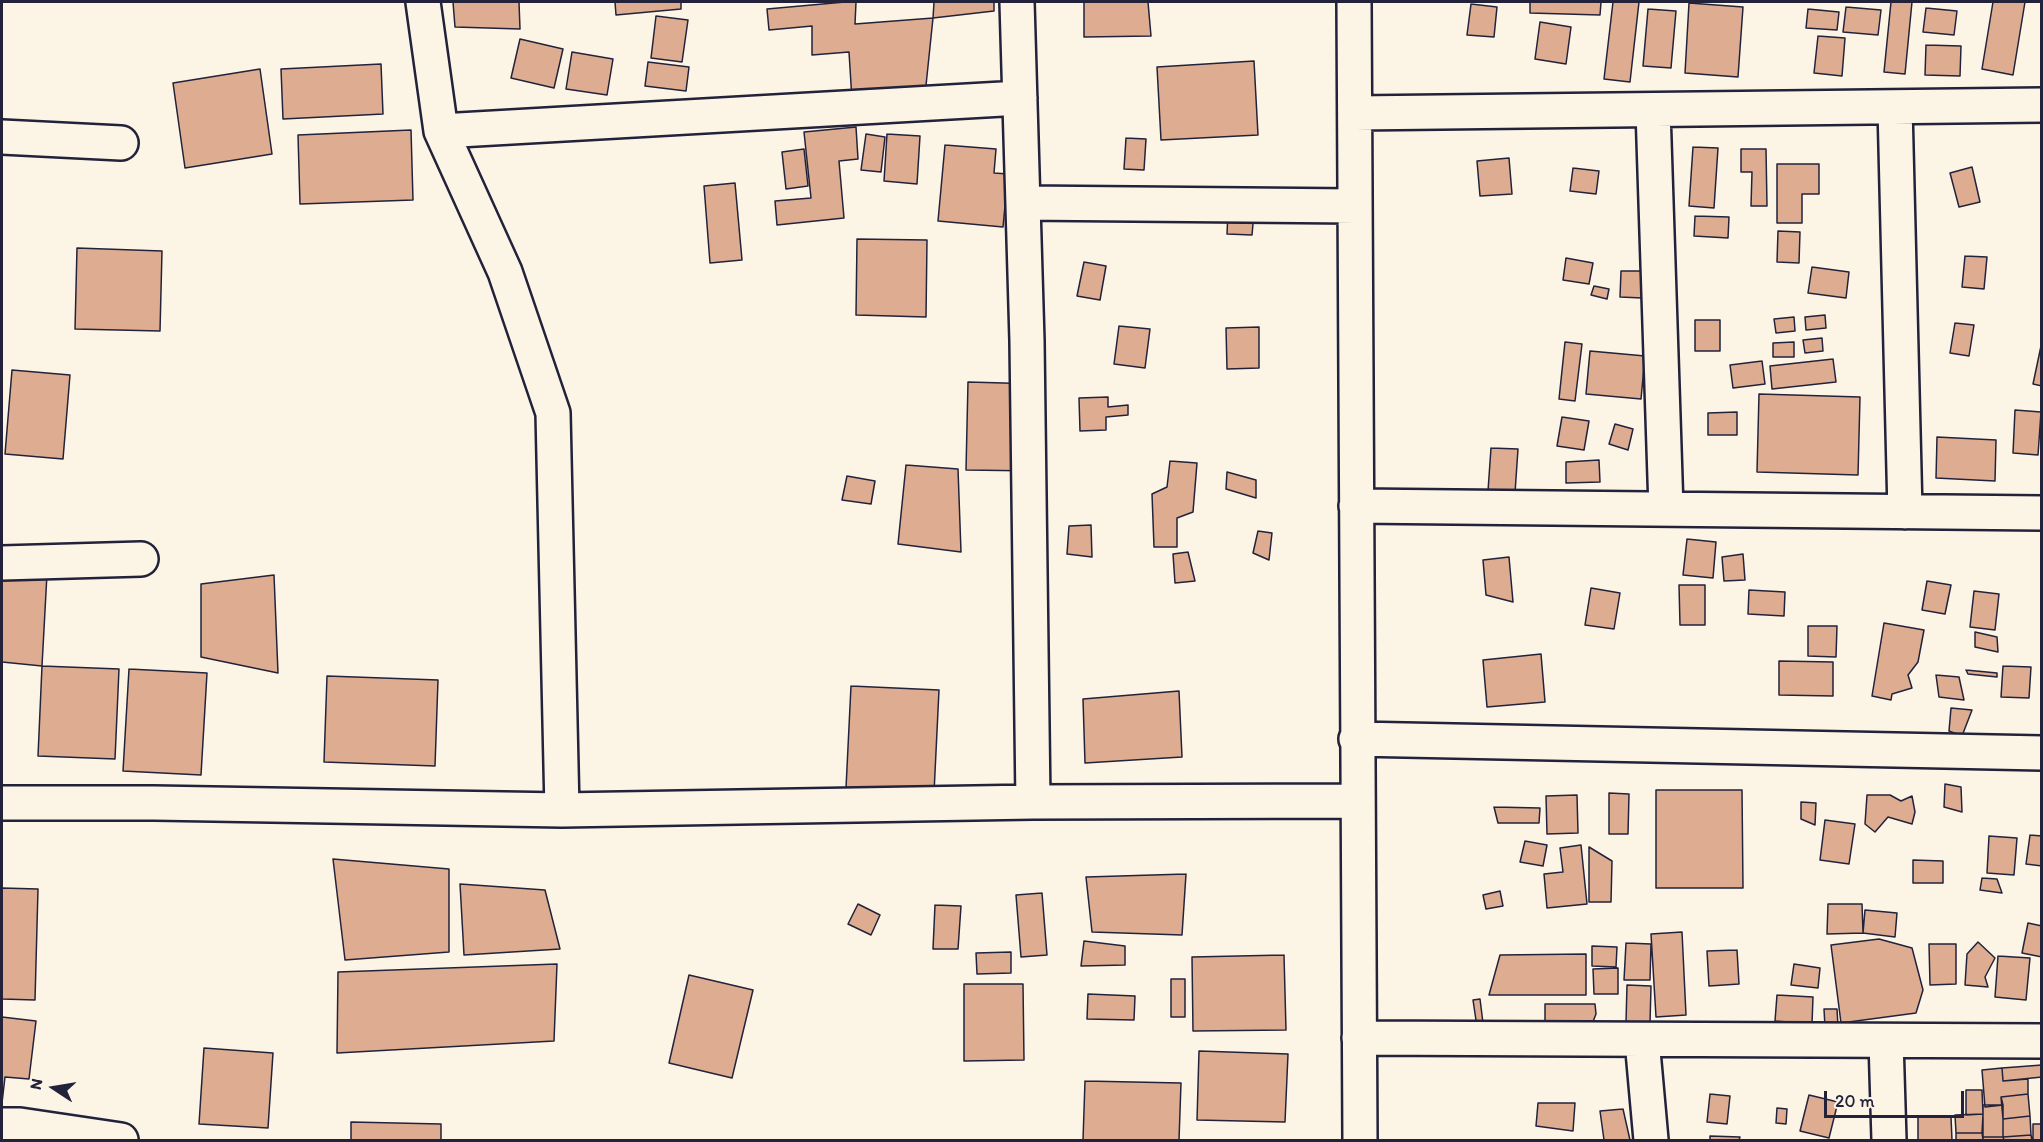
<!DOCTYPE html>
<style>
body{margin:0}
#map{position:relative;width:2043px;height:1142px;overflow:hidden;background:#fcf5e5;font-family:Itim,sans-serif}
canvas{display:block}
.frame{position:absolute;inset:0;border:3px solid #22223b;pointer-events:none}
.north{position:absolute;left:24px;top:1058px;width:60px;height:60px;-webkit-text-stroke:4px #fcf5e5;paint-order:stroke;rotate:282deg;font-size:16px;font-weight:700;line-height:24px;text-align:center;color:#22223b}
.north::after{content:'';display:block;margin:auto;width:21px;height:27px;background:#22223b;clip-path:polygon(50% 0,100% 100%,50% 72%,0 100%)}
.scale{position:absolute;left:1824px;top:1091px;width:140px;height:27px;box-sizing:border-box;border:3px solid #22223b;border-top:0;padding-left:8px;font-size:18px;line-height:21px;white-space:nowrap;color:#22223b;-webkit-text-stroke:4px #fcf5e5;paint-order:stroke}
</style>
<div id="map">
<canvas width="2043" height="1142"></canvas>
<div class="frame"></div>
<div class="north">N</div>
<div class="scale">20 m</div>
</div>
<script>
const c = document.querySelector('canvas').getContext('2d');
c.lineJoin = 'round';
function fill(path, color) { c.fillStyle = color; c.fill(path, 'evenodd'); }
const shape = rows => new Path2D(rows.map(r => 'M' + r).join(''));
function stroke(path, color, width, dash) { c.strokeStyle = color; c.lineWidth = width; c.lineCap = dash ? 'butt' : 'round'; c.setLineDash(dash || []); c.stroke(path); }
const building = shape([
 [453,2,519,2,520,29,455,27,453,2],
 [615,2,681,2,681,9,616,15,615,2],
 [845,2,856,2,855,24,933,18,925,95,852,100,849,52,812,55,812,26,769,30,767,9,845,2],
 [934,2,994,2,994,11,933,18,934,2],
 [1084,2,1148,2,1151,36,1084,37,1084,2],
 [1530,2,1601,2,1600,15,1530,13,1530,2],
 [1613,2,1639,2,1630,82,1604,79,1613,2],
 [1891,2,1912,2,1905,74,1884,72,1891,2],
 [1993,2,2025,2,2013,75,1982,69,1993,2],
 [1689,3,1743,7,1738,77,1685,73,1689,3],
 [1471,4,1497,7,1494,37,1467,35,1471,4],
 [1846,7,1881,10,1878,35,1843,32,1846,7],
 [1926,8,1957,11,1954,35,1923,32,1926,8],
 [1648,9,1676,11,1671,68,1643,66,1648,9],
 [1808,9,1839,12,1837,30,1806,28,1808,9],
 [656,16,688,20,682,62,651,58,656,16],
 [1540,22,1571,27,1566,64,1535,59,1540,22],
 [1818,36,1845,38,1842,76,1814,73,1818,36],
 [520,39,563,49,554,88,511,78,520,39],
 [1926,45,1961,46,1960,76,1925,75,1926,45],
 [572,52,613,59,607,95,566,89,572,52],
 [1254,61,1258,135,1161,140,1157,67,1254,61],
 [648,62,689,67,686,91,645,86,648,62],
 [381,64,383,114,283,119,281,69,381,64],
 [260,69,272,154,185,168,173,83,260,69],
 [856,127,858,159,839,161,844,218,777,225,775,201,811,198,804,132,856,127],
 [411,130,413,200,300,204,298,135,411,130],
 [866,134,885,137,881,172,861,170,866,134],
 [887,134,920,136,917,184,884,181,887,134],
 [1126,138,1146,139,1144,170,1124,169,1126,138],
 [945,145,996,149,994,173,1008,174,1003,227,938,221,945,145],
 [1693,147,1718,148,1714,208,1689,206,1693,147],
 [804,149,808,186,786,189,782,152,804,149],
 [1741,149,1766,149,1767,206,1751,206,1752,172,1741,172,1741,149],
 [1509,158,1512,194,1480,196,1477,161,1509,158],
 [1777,164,1819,164,1819,194,1802,194,1802,223,1777,223,1777,164],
 [1972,167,1980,202,1959,207,1950,173,1972,167],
 [1573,168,1599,171,1596,194,1570,191,1573,168],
 [735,183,742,260,710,263,704,186,735,183],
 [1228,211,1254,213,1252,235,1227,234,1228,211],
 [1695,216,1729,217,1728,238,1694,236,1695,216],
 [1778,231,1800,232,1799,263,1777,262,1778,231],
 [857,239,927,240,926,317,856,315,857,239],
 [77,248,162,251,160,331,75,329,77,248],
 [1965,256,1987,257,1984,289,1962,287,1965,256],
 [1566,258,1593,263,1589,284,1563,280,1566,258],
 [1084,262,1106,266,1100,300,1077,296,1084,262],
 [1812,267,1849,272,1846,298,1808,293,1812,267],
 [1621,271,1642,271,1642,298,1620,297,1621,271],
 [1594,286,1609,289,1607,299,1591,295,1594,286],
 [1825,315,1826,328,1806,330,1805,317,1825,315],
 [1794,317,1795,331,1776,333,1774,319,1794,317],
 [1695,320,1720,320,1720,351,1695,351,1695,320],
 [1955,323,1974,325,1969,356,1950,353,1955,323],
 [1119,326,1150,329,1145,368,1114,364,1119,326],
 [1259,327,1259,368,1227,369,1226,328,1259,327],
 [1822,338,1823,351,1805,353,1803,340,1822,338],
 [1565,342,1582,344,1575,401,1559,399,1565,342],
 [1794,342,1794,357,1773,357,1773,343,1794,342],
 [2041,346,2042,347,2042,386,2033,384,2041,346],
 [1590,351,1645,356,1641,399,1586,394,1590,351],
 [1833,359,1836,382,1772,389,1770,366,1833,359],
 [1762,361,1765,384,1733,388,1730,365,1762,361],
 [12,370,70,375,63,459,5,454,12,370],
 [968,382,1039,384,1037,471,966,470,968,382],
 [1759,394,1860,397,1858,475,1757,472,1759,394],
 [1108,397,1108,407,1128,405,1128,415,1106,417,1106,430,1080,431,1079,398,1108,397],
 [2015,410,2041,412,2038,455,2013,453,2015,410],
 [1737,412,1737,435,1708,435,1708,413,1737,412],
 [1562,417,1589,421,1584,450,1557,446,1562,417],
 [1615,424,1633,429,1628,450,1609,444,1615,424],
 [1937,437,1996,440,1995,481,1936,478,1937,437],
 [1491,448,1518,449,1515,493,1488,491,1491,448],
 [1599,460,1600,482,1566,483,1566,462,1599,460],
 [1170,461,1197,463,1193,512,1177,518,1177,547,1154,547,1152,494,1167,487,1170,461],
 [906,465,958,469,961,552,898,544,906,465],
 [1227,472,1256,480,1256,498,1226,489,1227,472],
 [847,476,875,481,871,504,842,500,847,476],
 [1091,525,1092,557,1067,554,1069,526,1091,525],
 [1258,531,1272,533,1269,560,1253,553,1258,531],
 [1687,539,1716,542,1713,578,1683,575,1687,539],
 [1188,552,1195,581,1175,583,1173,554,1188,552],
 [1743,554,1745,580,1724,581,1722,557,1743,554],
 [1509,557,1513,602,1486,595,1483,560,1509,557],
 [47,574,42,666,2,662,2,576,47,574],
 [274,575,278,673,201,657,201,584,274,575],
 [1927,581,1951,585,1945,614,1922,610,1927,581],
 [1679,585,1705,585,1705,625,1680,625,1679,585],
 [1591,588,1620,593,1614,629,1585,625,1591,588],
 [1749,590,1785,592,1784,616,1748,614,1749,590],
 [1974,591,1999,594,1995,630,1970,627,1974,591],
 [1884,623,1924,630,1918,662,1908,675,1912,688,1892,694,1891,700,1872,696,1884,623],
 [1808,626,1837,626,1836,657,1808,656,1808,626],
 [1975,632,1997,637,1998,652,1975,647,1975,632],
 [1541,654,1545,702,1487,707,1483,660,1541,654],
 [1779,661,1833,662,1833,696,1779,695,1779,661],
 [42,666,119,669,115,759,38,756,42,666],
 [2003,666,2031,667,2029,698,2001,697,2003,666],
 [129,669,207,673,201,775,123,771,129,669],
 [1966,670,1997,673,1997,677,1968,674,1966,670],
 [1936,675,1959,677,1964,700,1939,697,1936,675],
 [327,676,438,680,435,766,324,762,327,676],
 [851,686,939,690,934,793,846,788,851,686],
 [1179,691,1182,757,1085,763,1083,699,1179,691],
 [1951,708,1972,710,1962,736,1949,731,1951,708],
 [1945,784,1961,787,1962,812,1944,807,1945,784],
 [1656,790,1742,790,1743,888,1656,888,1656,790],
 [1609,793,1629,794,1628,834,1609,834,1609,793],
 [1577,795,1578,833,1547,834,1546,796,1577,795],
 [1867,795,1890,795,1901,801,1912,796,1915,812,1912,824,1888,817,1875,832,1865,824,1867,795],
 [1801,802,1816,803,1815,825,1801,819,1801,802],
 [1494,807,1540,808,1539,823,1498,823,1494,807],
 [1825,820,1855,824,1849,864,1820,860,1825,820],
 [2030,835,2042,836,2042,866,2026,864,2030,835],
 [1989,836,2017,838,2014,875,1987,873,1989,836],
 [1525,841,1547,845,1543,866,1520,862,1525,841],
 [1581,845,1587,904,1547,908,1544,874,1563,872,1560,848,1581,845],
 [1589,847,1612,861,1611,902,1589,902,1589,847],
 [333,859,449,869,449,952,345,960,333,859],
 [1913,860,1943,861,1943,883,1913,883,1913,860],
 [1186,874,1182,935,1092,932,1086,877,1186,874],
 [1982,878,1997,879,2002,893,1980,890,1982,878],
 [460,884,545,890,560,949,464,955,460,884],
 [2,888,38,889,35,1000,2,999,2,888],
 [1500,891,1503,906,1486,909,1483,895,1500,891],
 [1042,893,1047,955,1021,957,1016,895,1042,893],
 [858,904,880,915,871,935,848,924,858,904],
 [1828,904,1862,904,1863,933,1827,934,1828,904],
 [935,905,961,906,958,949,933,949,935,905],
 [1865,910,1897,913,1895,937,1863,933,1865,910],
 [2028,923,2042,926,2042,957,2022,953,2028,923],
 [1682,932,1686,1015,1656,1017,1651,934,1682,932],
 [1879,939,1912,948,1923,990,1916,1013,1841,1023,1831,945,1879,939],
 [1084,941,1125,946,1125,965,1081,966,1084,941],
 [1978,942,1995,958,1985,977,1988,987,1965,985,1967,954,1978,942],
 [1626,943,1651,944,1650,980,1624,980,1626,943],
 [1929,944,1956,944,1956,984,1930,985,1929,944],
 [1592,946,1617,947,1616,967,1592,966,1592,946],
 [1737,950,1739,984,1709,986,1707,951,1737,950],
 [1011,952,1011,973,977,974,976,953,1011,952],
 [1586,954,1586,995,1489,995,1500,955,1586,954],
 [1284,955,1286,1030,1193,1031,1192,957,1284,955],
 [1998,956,2030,958,2026,1000,1995,997,1998,956],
 [557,964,554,1041,337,1053,338,972,557,964],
 [1794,964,1820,968,1818,988,1791,985,1794,964],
 [1618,968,1618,994,1594,994,1593,969,1618,968],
 [689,975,753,990,732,1078,669,1063,689,975],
 [1171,979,1185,979,1185,1017,1171,1017,1171,979],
 [964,984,1023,984,1024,1060,964,1061,964,984],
 [1627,985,1651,986,1650,1023,1626,1022,1627,985],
 [1088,994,1135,996,1134,1020,1087,1019,1088,994],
 [1777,995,1813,997,1812,1024,1775,1021,1777,995],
 [1480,999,1484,1031,1477,1027,1473,1000,1480,999],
 [1545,1004,1595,1004,1596,1014,1589,1032,1545,1032,1545,1004],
 [1824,1009,1837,1009,1838,1027,1825,1027,1824,1009],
 [2,1017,36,1021,29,1079,5,1077,2,1103,2,1017],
 [204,1048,273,1053,268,1128,199,1124,204,1048],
 [1199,1051,1288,1054,1285,1122,1197,1120,1199,1051],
 [2042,1065,2042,1077,2003,1081,2002,1068,2042,1065],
 [2002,1068,2003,1081,2028,1079,2028,1094,2001,1097,2003,1105,1985,1107,1982,1070,2002,1068],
 [1085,1081,1181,1083,1179,1140,1083,1140,1085,1081],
 [1966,1090,1982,1090,1983,1114,1966,1115,1966,1090],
 [1710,1094,1730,1096,1727,1124,1707,1122,1710,1094],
 [2028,1094,2030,1116,2003,1119,2001,1097,2028,1094],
 [1809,1095,1838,1102,1829,1138,1800,1131,1809,1095],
 [1538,1103,1575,1103,1573,1131,1536,1126,1538,1103],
 [1983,1105,2003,1105,2003,1137,1983,1137,1983,1105],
 [1777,1108,1787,1109,1786,1124,1776,1123,1777,1108],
 [1623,1109,1630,1140,1604,1140,1600,1111,1623,1109],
 [1983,1114,1982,1133,1956,1133,1955,1115,1983,1114],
 [2030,1116,2031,1135,2003,1137,2003,1119,2030,1116],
 [1918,1117,1951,1117,1952,1140,1918,1140,1918,1117],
 [351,1122,441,1124,441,1140,351,1140,351,1122],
 [2033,1124,2042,1124,2042,1140,2033,1140,2033,1124],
 [1956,1133,1982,1133,1983,1140,1956,1140,1956,1133],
 [2031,1135,2032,1140,2004,1140,2003,1137,2031,1135],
 [1710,1136,1740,1137,1739,1140,1710,1140,1710,1136],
 [1983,1137,2003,1137,2004,1140,1983,1140,1983,1137]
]);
const minor = shape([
 [423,2,441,131,505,272,553,413,562,810],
 [1017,2,1027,341,1033,802],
 [1354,2,1360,1140],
 [1895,107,1905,512],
 [1653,110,1666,509],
 [1355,113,2042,105],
 [441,131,1020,98],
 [2,137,121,143],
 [1023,203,1355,206],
 [1356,506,2042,513],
 [2,563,141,559],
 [1356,739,2042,753],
 [2,803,154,803,562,810,1033,802,1356,801],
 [1359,1038,2042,1041],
 [1642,1040,1651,1140],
 [1886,1041,1889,1140],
 [2,1125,20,1125,121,1140]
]);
fill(building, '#dead91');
stroke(building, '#22223b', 1.5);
stroke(minor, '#22223b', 38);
stroke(minor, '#fcf5e5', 33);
</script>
